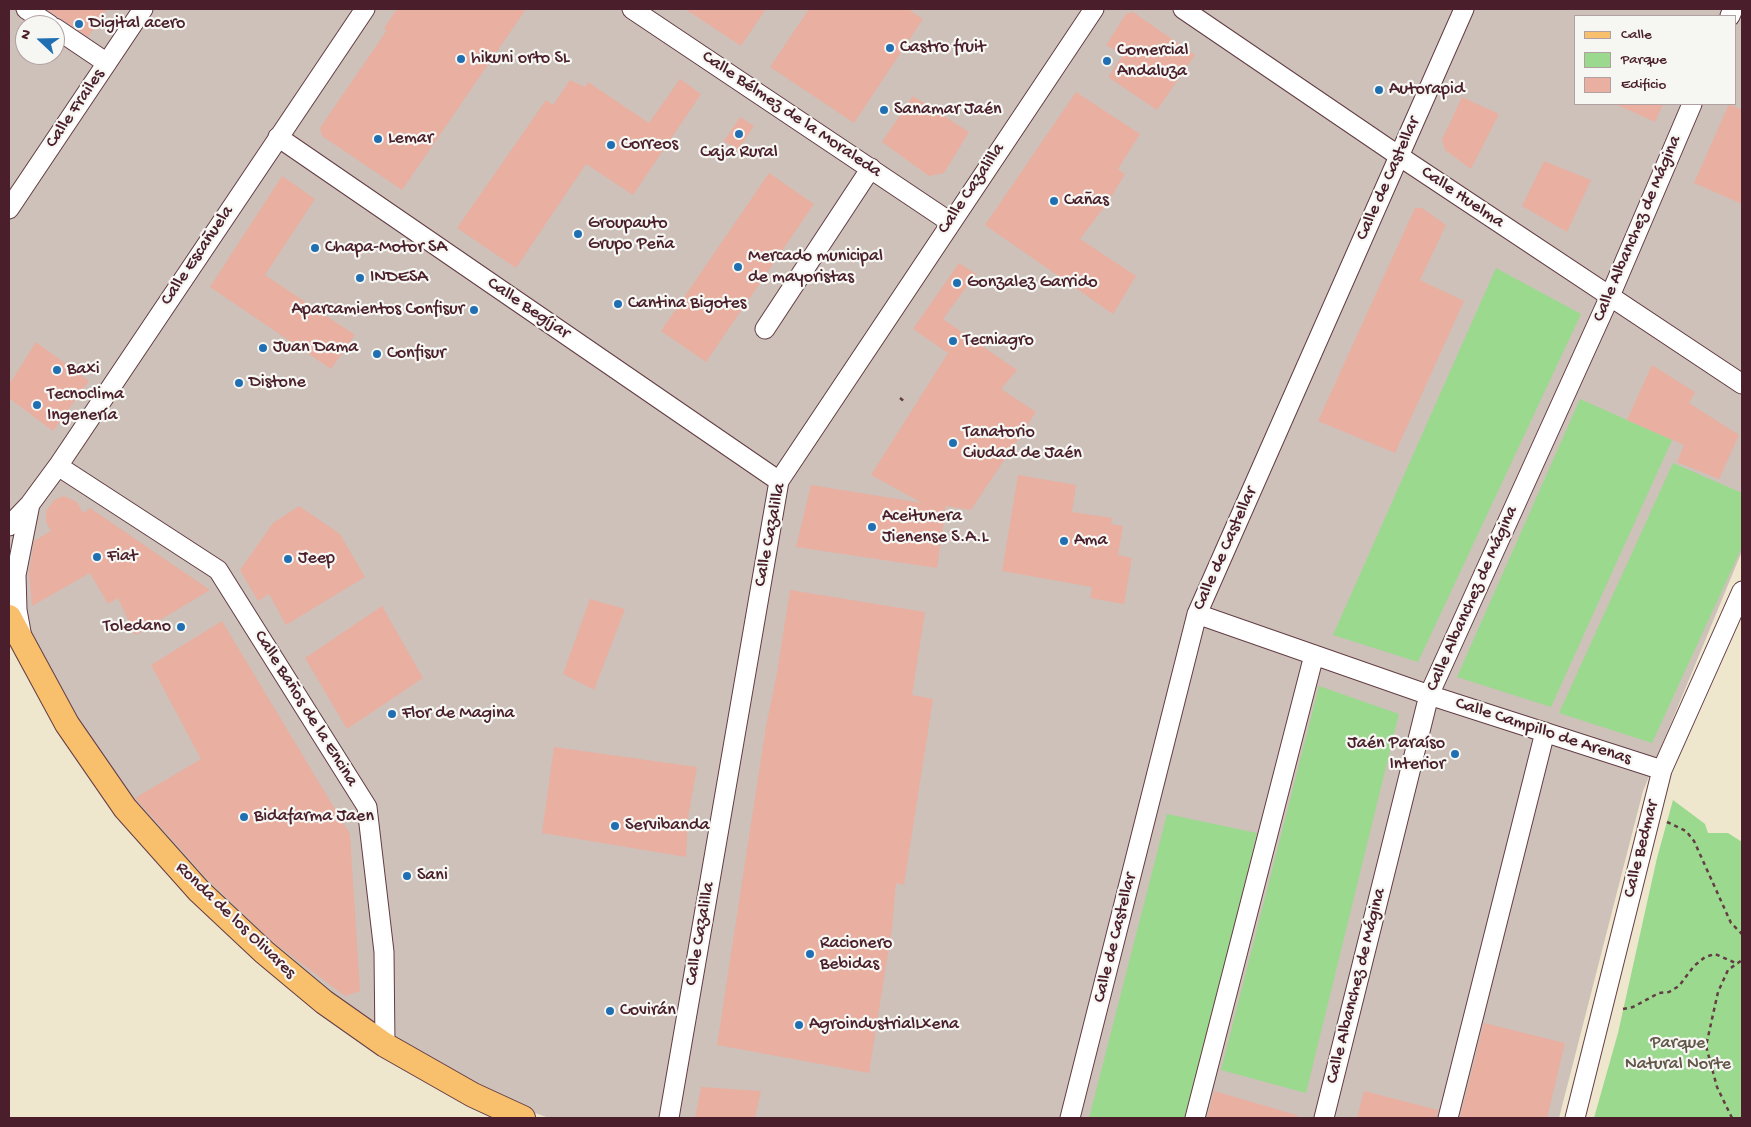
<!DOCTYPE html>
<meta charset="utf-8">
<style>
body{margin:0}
#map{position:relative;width:1751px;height:1127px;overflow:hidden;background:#efe6ce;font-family:"Gochi Hand",sans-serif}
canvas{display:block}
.frame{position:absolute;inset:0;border:10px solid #4a1f2b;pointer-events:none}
.legend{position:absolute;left:1574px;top:15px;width:162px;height:90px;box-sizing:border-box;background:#f6f6f2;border:1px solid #b1a0a2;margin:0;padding:6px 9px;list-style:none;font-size:15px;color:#4a1f2b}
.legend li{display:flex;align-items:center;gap:10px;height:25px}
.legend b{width:25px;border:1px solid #b1a0a2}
.north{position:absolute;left:15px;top:15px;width:50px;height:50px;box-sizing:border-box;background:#f6f6f2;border:1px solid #b1a0a2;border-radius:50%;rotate:291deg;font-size:14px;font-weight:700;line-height:20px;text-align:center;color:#4a1f2b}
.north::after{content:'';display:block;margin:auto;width:18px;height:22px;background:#1f6fb2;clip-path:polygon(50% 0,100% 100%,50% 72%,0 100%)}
</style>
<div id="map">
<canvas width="1751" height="1127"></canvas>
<div class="frame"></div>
<ul class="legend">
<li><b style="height:6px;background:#f8bf6c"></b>Calle</li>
<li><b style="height:14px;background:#9bd98e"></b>Parque</li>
<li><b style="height:14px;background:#e9afa1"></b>Edificio</li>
</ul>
<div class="north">N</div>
</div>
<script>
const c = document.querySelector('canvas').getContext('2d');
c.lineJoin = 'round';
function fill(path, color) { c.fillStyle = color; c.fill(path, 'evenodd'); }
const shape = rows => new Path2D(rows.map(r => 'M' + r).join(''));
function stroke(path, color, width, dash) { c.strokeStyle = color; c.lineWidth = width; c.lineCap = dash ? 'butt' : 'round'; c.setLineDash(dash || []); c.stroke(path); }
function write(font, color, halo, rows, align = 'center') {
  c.font = font + ' "Gochi Hand",sans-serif'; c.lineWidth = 4.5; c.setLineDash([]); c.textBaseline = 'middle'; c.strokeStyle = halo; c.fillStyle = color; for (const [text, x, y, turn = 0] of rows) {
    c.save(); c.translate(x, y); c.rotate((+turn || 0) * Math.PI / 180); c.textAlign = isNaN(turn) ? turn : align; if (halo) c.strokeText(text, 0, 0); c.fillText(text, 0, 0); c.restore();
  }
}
const industrial = shape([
 [9,9,1742,9,1742,551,1643,791,1559,1118,549,1118,448,1082,303,987,171,869,9,618],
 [1575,16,1735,16,1735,104,1575,104],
 [25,25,55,25,55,55,25,55]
]);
const green = shape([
 [1496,268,1581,314,1418,662,1333,635],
 [1580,399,1672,440,1551,707,1457,677],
 [1673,463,1742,493,1742,547,1652,743,1559,713],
 [1319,686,1399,714,1306,1093,1221,1070],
 [1673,800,1705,824,1708,833,1728,833,1742,842,1742,1118,1594,1118,1618,1033,1657,858],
 [1167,814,1257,833,1187,1118,1089,1118]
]);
const building = shape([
 [46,9,107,9,88,37],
 [397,9,526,9,402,190,322,136,320,128,387,30,384,28],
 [685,9,766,9,741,46],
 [809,9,908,9,923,19,854,123,770,67],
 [1133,12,1195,55,1157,110,1108,77,1123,55,1106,45,1126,14],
 [680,79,701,94,633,195,586,164,516,268,457,228,546,100,553,105,570,80,585,87,588,82,649,123],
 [1076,92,1140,134,1118,169,1125,174,1108,202,1080,239,1136,276,1113,314,985,225],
 [913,96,969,132,944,173,929,176,882,142],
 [1462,97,1499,114,1471,169,1445,150,1442,140],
 [1615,104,1663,104,1655,122],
 [1729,104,1742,110,1742,204,1694,183],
 [740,117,754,126,738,150,724,141],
 [1544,161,1591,180,1567,232,1522,206],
 [769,173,814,204,706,362,661,331],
 [282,176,315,199,265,275,355,335,331,369,210,287],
 [1415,208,1422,208,1446,225,1420,280,1464,301,1395,453,1318,421],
 [959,263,976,274,943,319,1017,370,1001,389,1036,412,971,510,946,506,937,568,796,547,811,485,922,503,871,475,948,353,913,329],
 [36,342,89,381,53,431,9,398,9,385],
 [1652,365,1695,392,1689,403,1739,435,1719,479,1677,462,1684,445,1627,420],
 [1018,475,1076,485,1072,512,1112,518,1111,524,1123,526,1118,555,1132,558,1124,604,1090,598,1092,587,1002,571],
 [64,496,77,502,83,513,90,508,210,590,135,635,118,598,108,604,90,573,32,606,29,573,34,541,51,531,46,522,46,511,54,500],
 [299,506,340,534,365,577,286,625,269,594,258,601,240,570,273,523],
 [790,590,925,612,912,695,933,699,904,885,896,883,892,928,869,1073,717,1045,766,726,777,673],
 [590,599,625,609,594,690,563,674],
 [382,606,423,678,347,729,305,658],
 [222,621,350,834,360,991,345,996,273,942,209,881,135,798,201,759,151,665],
 [554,747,697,767,688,818,686,857,542,833],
 [1484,1023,1565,1043,1547,1118,1460,1117],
 [701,1087,761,1091,755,1118,695,1118],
 [1214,1091,1297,1115,1297,1118,1207,1118],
 [1364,1091,1438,1110,1437,1118,1357,1118]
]);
const path = shape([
 [900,398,905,402],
 [1667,822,1686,831,1694,841,1731,923,1742,934],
 [1623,1009,1633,1007,1659,993,1669,992,1679,986,1694,966,1705,957,1715,954,1738,964],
 [1732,1118,1717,1087,1706,1046,1718,992,1728,970,1742,960]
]);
const minor = shape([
 [26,9,50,25],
 [632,9,950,222],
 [1183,9,1399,156,1742,384],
 [1730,16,1733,9],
 [55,28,107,63],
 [278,137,779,481],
 [9,209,143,9],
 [765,329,871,168],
 [58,466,218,570,367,807,384,952,385,1045],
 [9,526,30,504,58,466,365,9],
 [1197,614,1429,695,1662,770],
 [21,632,17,610,16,575,30,504],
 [669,1118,779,481,1094,9],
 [1070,1118,1197,614,1464,9],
 [1195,1118,1314,655],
 [1324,1118,1429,695,1610,296,1692,104],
 [1448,1118,1545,732],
 [1575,1118,1662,770,1742,591]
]);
const major = shape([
 [9,617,67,724,125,808,199,891,264,952,324,1002,385,1045,473,1095,523,1118]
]);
const markers = [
 [79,24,5,"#1f6fb2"],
 [890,48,5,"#1f6fb2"],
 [461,59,5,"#1f6fb2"],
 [1107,61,5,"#1f6fb2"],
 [1379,90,5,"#1f6fb2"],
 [884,110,5,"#1f6fb2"],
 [739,134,5,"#1f6fb2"],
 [378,139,5,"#1f6fb2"],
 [611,145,5,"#1f6fb2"],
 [1054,201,5,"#1f6fb2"],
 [578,234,5,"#1f6fb2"],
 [315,248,5,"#1f6fb2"],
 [738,267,5,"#1f6fb2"],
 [360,278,5,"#1f6fb2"],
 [957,283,5,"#1f6fb2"],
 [618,304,5,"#1f6fb2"],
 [474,310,5,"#1f6fb2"],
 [953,341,5,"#1f6fb2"],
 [263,348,5,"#1f6fb2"],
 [377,354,5,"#1f6fb2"],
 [57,370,5,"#1f6fb2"],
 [239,383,5,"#1f6fb2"],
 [37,405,5,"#1f6fb2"],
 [953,443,5,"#1f6fb2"],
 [872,527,5,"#1f6fb2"],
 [1064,541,5,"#1f6fb2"],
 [97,557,5,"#1f6fb2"],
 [288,559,5,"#1f6fb2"],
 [181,627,5,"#1f6fb2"],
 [392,714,5,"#1f6fb2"],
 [1455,754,5,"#1f6fb2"],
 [244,817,5,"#1f6fb2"],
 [615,826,5,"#1f6fb2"],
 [407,876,5,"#1f6fb2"],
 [810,954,5,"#1f6fb2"],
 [610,1011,5,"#1f6fb2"],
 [799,1025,5,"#1f6fb2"]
];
const poiNames = [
 ["Digital acero",89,24],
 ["Castro fruit",900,48],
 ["Comercial",1117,51],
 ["Andaluza",1117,72],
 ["hikuni orto SL",471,59],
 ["Autorapid",1389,90],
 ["Sanamar Jaén",894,110],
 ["Lemar",388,139],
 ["Correos",621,145],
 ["Caja Rural",739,153,"center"],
 ["Cañas",1064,201],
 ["Groupauto",588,224],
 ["Grupo Peña",588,245],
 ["Chapa-Motor SA",325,248],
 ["Mercado municipal",748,257],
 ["de mayoristas",748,278],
 ["INDESA",370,278],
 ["Gonzalez Garrido",967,283],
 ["Cantina Bigotes",628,304],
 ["Aparcamientos Confisur",464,310,"right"],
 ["Tecniagro",963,341],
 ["Juan Dama",273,348],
 ["Confisur",387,354],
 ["Baxi",67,370],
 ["Distone",249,383],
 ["Tecnoclima",47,395],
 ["Ingenería",47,416],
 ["Tanatorio",963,433],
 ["Ciudad de Jaén",963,454],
 ["Aceitunera",882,517],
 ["Jienense S.A.L",882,538],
 ["Ama",1074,541],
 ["Fiat",107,557],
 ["Jeep",298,559],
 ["Toledano",171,627,"right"],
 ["Flor de Magina",402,714],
 ["Jaén Paraíso",1445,744,"right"],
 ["Interior",1445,765,"right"],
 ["Bidafarma Jaen",254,817],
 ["Servibanda",625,826],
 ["Sani",417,876],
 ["Racionero",820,944],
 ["Bebidas",820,965],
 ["Covirán",620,1011],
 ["AgroindustrialLxena",809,1025]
];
const streetNames = [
 ["Calle Frailes",76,109,-56],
 ["Calle Bélmez de la Moraleda",791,115,34],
 ["Calle de Castellar",1389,179,-66],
 ["Calle Cazalilla",972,189,-56],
 ["Calle Huelma",1462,198,34],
 ["Calle Albanchez de Mágina",1638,229,-67],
 ["Calle Escañuela",198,256,-56],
 ["Calle Begíjar",528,309,34],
 ["Calle Cazalilla",771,535,-79],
 ["Calle de Castellar",1226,549,-66],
 ["Calle Albanchez de Mágina",1473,599,-66],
 ["Calle Baños de la Encina",305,709,58],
 ["Calle Campillo de Arenas",1543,732,18],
 ["Calle Bedmar",1642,849,-76],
 ["Ronda de los Olivares",235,921,44],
 ["Calle Cazalilla",701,934,-80],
 ["Calle de Castellar",1116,938,-76],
 ["Calle Albanchez de Mágina",1357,986,-76]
];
const parkNames = [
 ["Parque",1678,1044],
 ["Natural Norte",1678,1065]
];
fill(industrial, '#cec1ba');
fill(green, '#9bd98e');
fill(building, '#e9afa1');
stroke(minor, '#633d43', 21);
stroke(major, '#633d43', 26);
stroke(path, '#633d43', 2.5, [4, 4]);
stroke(minor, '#fff', 19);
stroke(major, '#f8bf6c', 24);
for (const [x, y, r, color] of markers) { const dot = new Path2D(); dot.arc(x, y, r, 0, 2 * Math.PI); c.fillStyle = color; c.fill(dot); stroke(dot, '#f6f6f2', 2); }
write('18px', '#4a1f2b', '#f6f6f2', poiNames, 'left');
write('18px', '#4a1f2b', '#f6f6f2', streetNames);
write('18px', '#625749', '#f6f6f2', parkNames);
</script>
